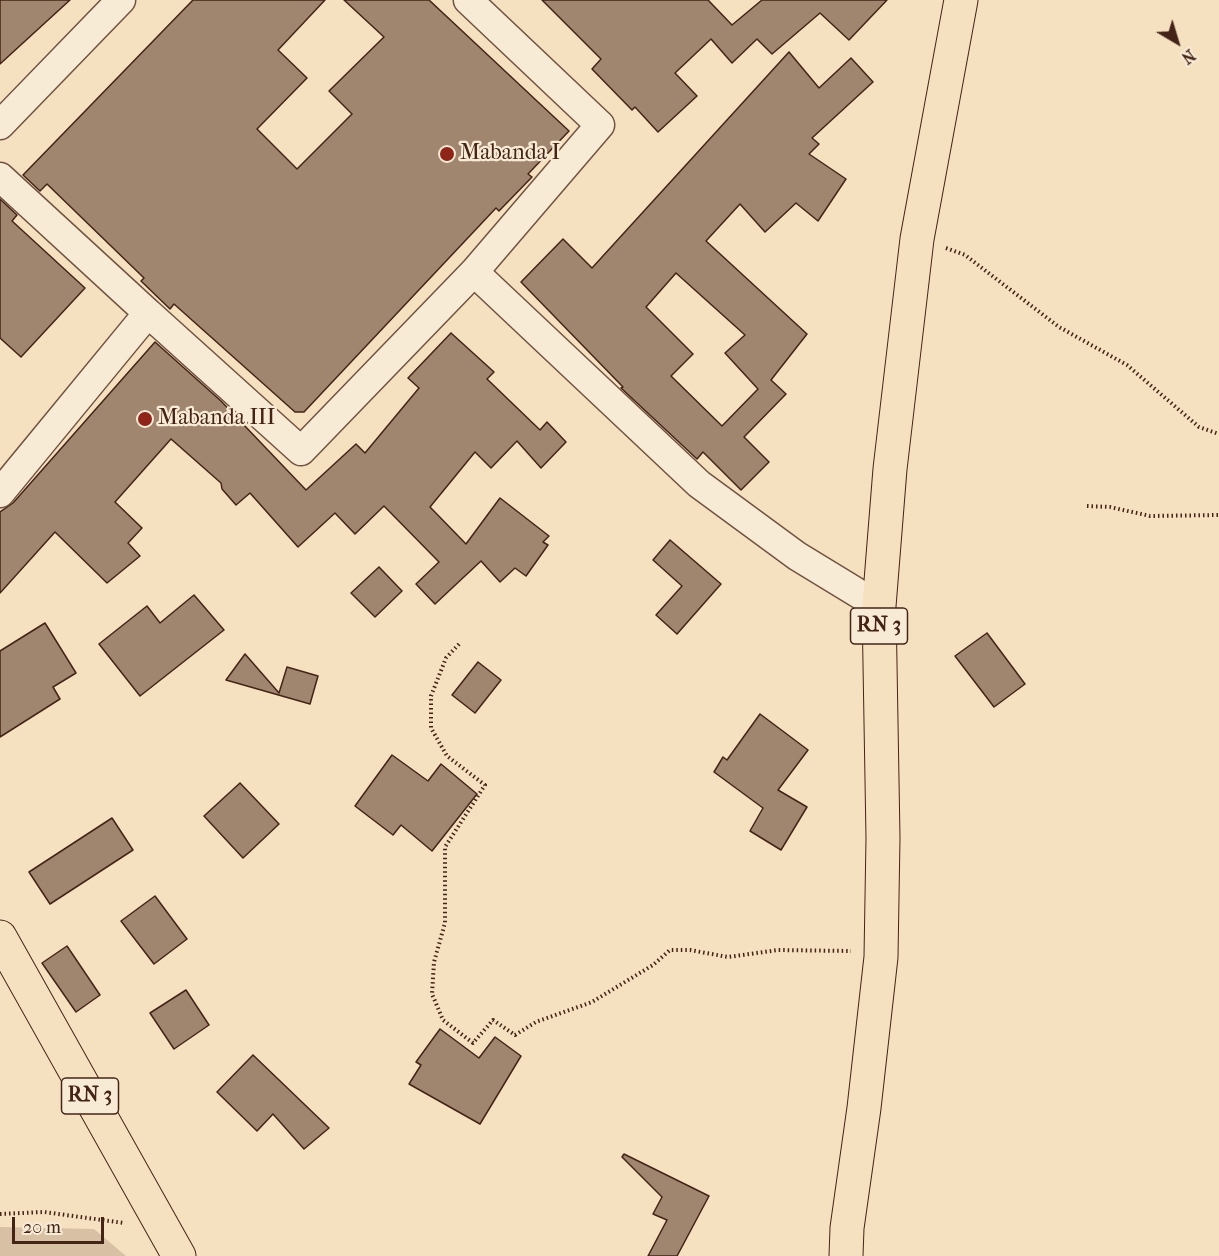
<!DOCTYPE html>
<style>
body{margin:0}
#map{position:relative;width:1219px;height:1256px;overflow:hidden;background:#f5e0c0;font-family:"IM FELL French Canon",serif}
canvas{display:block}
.north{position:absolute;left:1147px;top:12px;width:60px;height:60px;-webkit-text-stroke:4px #f8ebd6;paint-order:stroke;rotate:142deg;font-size:16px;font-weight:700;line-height:24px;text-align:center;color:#442417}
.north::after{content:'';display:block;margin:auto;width:21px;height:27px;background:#442417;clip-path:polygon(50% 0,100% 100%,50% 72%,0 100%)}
.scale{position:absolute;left:12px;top:1217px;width:92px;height:27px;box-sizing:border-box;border:3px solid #442417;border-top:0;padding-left:8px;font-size:18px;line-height:21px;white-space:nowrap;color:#442417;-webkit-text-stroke:4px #f8ebd6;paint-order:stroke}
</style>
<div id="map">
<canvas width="1219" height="1256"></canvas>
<div class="north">N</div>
<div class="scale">20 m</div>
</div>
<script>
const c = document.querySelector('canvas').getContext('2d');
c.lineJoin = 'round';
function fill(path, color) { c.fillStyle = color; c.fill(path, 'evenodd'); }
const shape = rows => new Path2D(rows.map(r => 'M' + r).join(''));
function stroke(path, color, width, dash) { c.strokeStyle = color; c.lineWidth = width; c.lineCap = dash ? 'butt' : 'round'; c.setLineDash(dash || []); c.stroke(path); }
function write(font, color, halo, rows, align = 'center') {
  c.font = font + ' "IM FELL French Canon",serif'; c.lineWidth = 4.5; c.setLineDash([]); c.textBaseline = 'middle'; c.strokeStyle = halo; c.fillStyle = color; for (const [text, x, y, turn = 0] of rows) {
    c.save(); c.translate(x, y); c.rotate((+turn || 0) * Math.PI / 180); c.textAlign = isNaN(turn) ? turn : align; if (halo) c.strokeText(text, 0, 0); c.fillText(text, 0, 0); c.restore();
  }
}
const green = shape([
 [0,1227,94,1229,126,1256,0,1256]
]);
const building = shape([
 [0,0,70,0,0,64,0,0],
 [193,0,325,0,278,50,307,78,257,129,297,169,352,114,329,91,384,37,344,0,429,0,569,131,528,174,532,177,499,211,496,208,304,412,295,412,174,304,170,309,141,281,144,278,47,184,40,191,23,175,193,0],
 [542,0,708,0,732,25,762,0,887,0,849,40,820,13,772,54,757,39,732,63,711,39,675,73,697,96,658,132,635,107,632,110,592,69,601,59,542,0],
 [789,52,819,88,851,58,873,82,812,138,819,144,809,154,846,179,818,221,796,203,765,232,740,204,706,241,807,334,771,380,786,394,744,437,769,462,741,490,703,452,697,459,621,388,623,387,521,282,563,239,592,268,789,52],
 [676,273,745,335,725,353,758,389,722,426,671,376,693,354,646,307,676,273],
 [0,199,17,215,12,221,85,288,21,357,0,338,0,199],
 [451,333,494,372,487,379,540,430,547,422,566,442,541,468,517,441,491,468,475,452,430,507,466,544,500,498,549,536,543,542,548,545,526,576,515,568,500,582,481,561,435,604,416,584,439,562,384,506,355,534,335,513,298,547,250,493,236,505,222,489,221,483,171,439,115,502,142,528,128,543,140,556,107,583,55,532,0,593,0,512,13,503,155,342,221,401,306,490,356,444,365,453,419,388,408,378,451,333],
 [670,540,721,584,677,634,656,615,682,586,653,560,670,540],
 [379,567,402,591,375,617,351,593,379,567],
 [194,595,224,630,140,696,99,644,147,606,160,623,194,595],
 [45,623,76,673,53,687,60,699,0,737,0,651,45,623],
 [987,633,1025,684,994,707,955,656,987,633],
 [245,654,279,693,287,667,318,676,310,704,226,680,245,654],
 [478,662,501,680,475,713,452,695,478,662],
 [760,714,808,750,778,790,807,807,781,850,750,831,763,808,714,772,723,757,727,760,760,714],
 [392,755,428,781,441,764,477,794,432,851,401,825,393,835,355,806,392,755],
 [240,783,279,824,243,858,204,816,240,783],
 [112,818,133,850,50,904,29,872,112,818],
 [155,896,187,939,154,964,121,921,155,896],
 [67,946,100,995,76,1012,42,963,67,946],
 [186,990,209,1025,174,1049,150,1013,186,990],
 [440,1029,479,1058,495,1037,521,1056,480,1124,409,1084,421,1065,416,1062,440,1029],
 [253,1055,329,1128,304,1149,273,1114,257,1131,217,1092,253,1055],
 [624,1154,709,1196,677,1256,648,1256,667,1220,653,1214,662,1197,622,1157,624,1154]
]);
const path = shape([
 [946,248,965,255,1059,327,1127,365,1199,427,1219,434],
 [1087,506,1110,507,1150,516,1219,515],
 [459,644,446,658,431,696,431,728,447,756,485,785,445,847,445,923,434,962,432,994,443,1020,473,1043,493,1020,515,1035,536,1022,592,1002,653,965,670,950,690,950,728,957,778,950,851,951],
 [0,1214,44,1212,124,1223]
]);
const street = shape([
 [0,125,121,0],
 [0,177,148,313],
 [474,272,699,484,797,556,879,606],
 [0,493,148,313,301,451,474,272,600,125,468,0]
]);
const highway = shape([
 [0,937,179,1256],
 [846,1256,847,1228,864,1108,881,957,883,838,879,606,890,469,917,239,961,0]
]);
const markers = [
 [447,154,8,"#8f2418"],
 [145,419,8,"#8f2418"]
];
const shields = [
 [879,626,57],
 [90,1096,57]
];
const shieldNames = [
 ["RN 3",879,626],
 ["RN 3",90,1096]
];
const poiNames = [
 ["Mabanda I",460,154],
 ["Mabanda III",158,419]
];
fill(green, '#d7c0a3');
fill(building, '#a0866f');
stroke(building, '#442417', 1.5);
stroke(street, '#705341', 31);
stroke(highway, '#442417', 35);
stroke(path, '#442417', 4, [1.5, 3]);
stroke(street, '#f8ebd6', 28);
stroke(highway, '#f5e0c0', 33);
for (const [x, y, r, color] of markers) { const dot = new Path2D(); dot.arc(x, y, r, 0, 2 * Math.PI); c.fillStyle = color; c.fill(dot); stroke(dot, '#f8ebd6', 2); }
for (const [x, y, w] of shields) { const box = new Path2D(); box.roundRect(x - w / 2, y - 18, w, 36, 4.5); c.fillStyle = '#f8ebd6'; c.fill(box); stroke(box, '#442417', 1.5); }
write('bold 21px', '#442417', null, shieldNames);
write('22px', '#442417', '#f8ebd6', poiNames, 'left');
</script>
